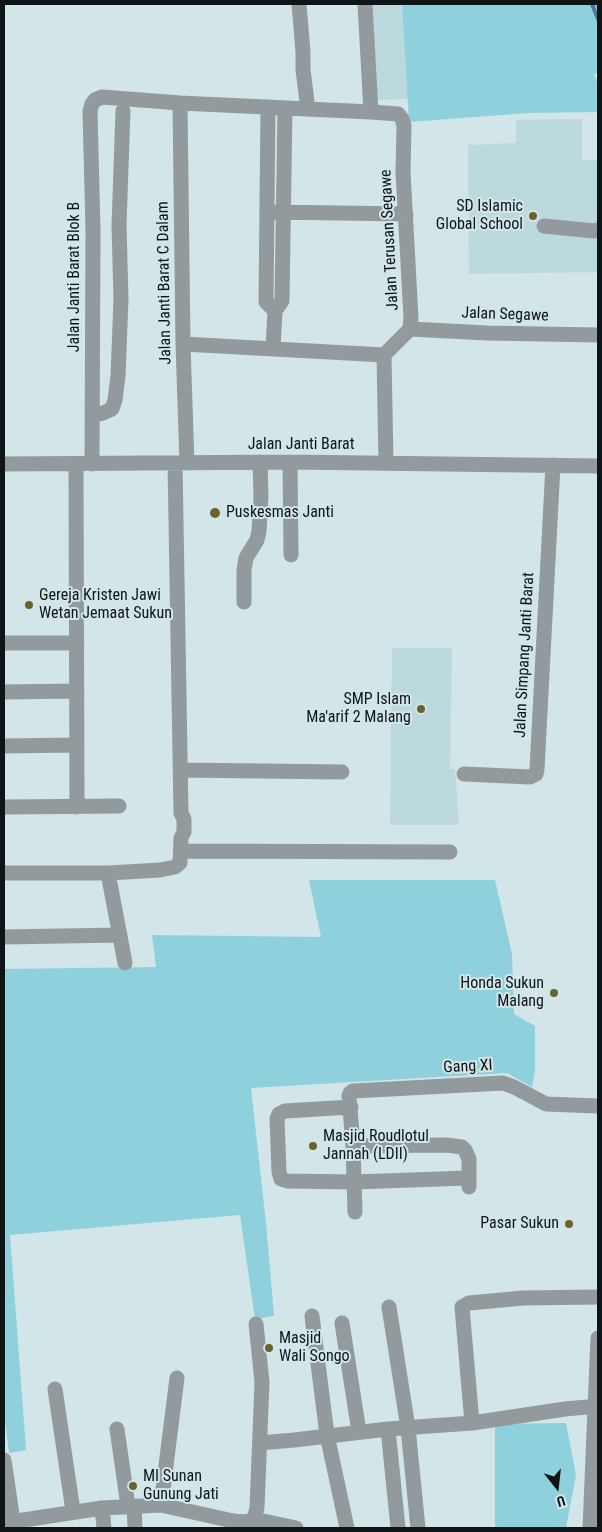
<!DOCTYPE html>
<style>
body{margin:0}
#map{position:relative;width:602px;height:1532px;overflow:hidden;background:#d2e5e8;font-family:"Roboto Condensed",sans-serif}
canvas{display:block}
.frame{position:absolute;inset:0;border:5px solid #0f1516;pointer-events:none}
.north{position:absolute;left:532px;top:1462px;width:50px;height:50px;-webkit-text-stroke:4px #d2e5e8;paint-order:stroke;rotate:164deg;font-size:14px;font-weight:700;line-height:20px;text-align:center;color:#0f1516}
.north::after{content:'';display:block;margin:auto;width:18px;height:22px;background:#0f1516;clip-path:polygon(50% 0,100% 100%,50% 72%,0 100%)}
</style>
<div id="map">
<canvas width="602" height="1532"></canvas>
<div class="frame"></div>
<div class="north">U</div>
</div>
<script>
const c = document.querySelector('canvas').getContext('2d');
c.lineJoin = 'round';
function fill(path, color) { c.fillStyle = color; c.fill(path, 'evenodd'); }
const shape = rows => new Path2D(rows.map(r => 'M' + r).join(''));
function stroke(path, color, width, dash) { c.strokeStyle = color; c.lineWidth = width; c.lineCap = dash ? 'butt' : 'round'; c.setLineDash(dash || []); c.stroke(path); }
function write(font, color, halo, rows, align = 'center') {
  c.font = font + ' "Roboto Condensed",sans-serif'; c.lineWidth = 4; c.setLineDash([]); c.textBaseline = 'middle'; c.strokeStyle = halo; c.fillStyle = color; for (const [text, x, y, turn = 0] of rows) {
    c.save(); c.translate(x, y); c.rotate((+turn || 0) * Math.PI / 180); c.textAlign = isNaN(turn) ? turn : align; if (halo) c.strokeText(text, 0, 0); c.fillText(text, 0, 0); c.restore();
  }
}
const built = shape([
 [368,4,402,4,408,99,375,100],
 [582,119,582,160,598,160,598,272,469,274,468,145,516,143,516,120],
 [392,648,452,648,450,769,455,769,459,825,390,825]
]);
const green = shape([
 [402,4,598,4,598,72,594,74,598,84,598,112,528,113,409,122],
 [309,880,495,880,512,954,514,1014,535,1026,535,1070,532,1087,507,1073,251,1088,266,1223,274,1316,255,1319,240,1215,10,1235,26,1450,9,1453,4,1412,4,969,156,967,152,935,321,937],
 [566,1423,576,1475,566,1528,495,1528,495,1424]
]);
const stream = shape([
 [592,4,598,19]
]);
const minor = shape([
 [299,4,303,52,303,70,308,109],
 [365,4,371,112],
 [180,103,183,344,187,463],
 [268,107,266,302,275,311],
 [273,212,406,214],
 [544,226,594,231,598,230],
 [410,329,487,333,598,335],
 [183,344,384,355],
 [273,348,275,311,282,301,285,108],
 [92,415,103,413,112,409,115,400,118,376,121,299,119,225,123,111],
 [290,462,291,555],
 [4,464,290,462,598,466],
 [76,464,77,807],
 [92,464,93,230,90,111,92,104,95,100,102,97,180,103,371,112,398,114,402,119,404,126,403,172,411,318,410,329,384,355,386,463],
 [244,602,244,570,246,558,257,540,259,531,261,496,260,462],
 [4,643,77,643],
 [4,692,77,691],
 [4,746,76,745],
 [181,770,342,772],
 [464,774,530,777,536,774,537,769,553,465],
 [4,807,119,806],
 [181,851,450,852],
 [4,873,108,873,160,870,175,867,180,863,181,838,184,832,184,819,181,813,175,463],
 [108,873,125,963],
 [4,937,120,935],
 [351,1107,285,1111,279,1114,277,1119,279,1172,281,1179,287,1181,354,1182,468,1178],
 [353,1146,446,1145,462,1147,465,1150,469,1159,469,1187],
 [355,1212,353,1146,349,1096,350,1093,353,1091,503,1083,514,1087,546,1104,598,1106],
 [389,1307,408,1428,418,1528],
 [312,1316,327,1435,347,1528],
 [342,1323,359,1432],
 [55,1389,73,1511],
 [472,1423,462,1307,469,1303,523,1298,598,1297],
 [117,1429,128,1506],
 [388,1429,398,1528],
 [260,1443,294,1440,388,1429,472,1423,565,1409,598,1406],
 [4,1460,14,1528],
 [161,1505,177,1378],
 [134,1506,135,1528],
 [102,1508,104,1528],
 [254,1519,257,1508,262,1382,256,1324],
 [4,1523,102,1508,161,1505,233,1521,243,1522,250,1521,254,1519,296,1528],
 [590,1528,598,1338]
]);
const markers = [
 [533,216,5,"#6b622e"],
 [215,513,6,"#6b622e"],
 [29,605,5,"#6b622e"],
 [421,709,5,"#6b622e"],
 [554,993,5,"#6b622e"],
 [313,1146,5,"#6b622e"],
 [569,1224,5,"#6b622e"],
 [269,1348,5,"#6b622e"],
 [133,1486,5,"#6b622e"]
];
const poiNames = [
 ["SD Islamic",523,207,"right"],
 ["Global School",523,225,"right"],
 ["Puskesmas Janti",226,513],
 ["Gereja Kristen Jawi",39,596],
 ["Wetan Jemaat Sukun",39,614],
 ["SMP Islam",411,700,"right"],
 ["Ma'arif 2 Malang",411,718,"right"],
 ["Honda Sukun",544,984,"right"],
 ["Malang",544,1002,"right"],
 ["Masjid Roudlotul",323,1137],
 ["Jannah (LDII)",323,1155],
 ["Pasar Sukun",559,1224,"right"],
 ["Masjid",279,1339],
 ["Wali Songo",279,1357],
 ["MI Sunan",143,1477],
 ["Gunung Jati",143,1495]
];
const streetNames = [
 ["Jalan Terusan Segawe",390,240,-93],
 ["Jalan Janti Barat Blok B",75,277,-90],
 ["Jalan Janti Barat C Dalam",165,283,-91],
 ["Jalan Segawe",505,315,2],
 ["Jalan Janti Barat",301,445],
 ["Jalan Simpang Janti Barat",525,655,-87],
 ["Gang XI",468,1067,-3]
];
fill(built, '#bcd9de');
fill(green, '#8ed1dd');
stroke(stream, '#51759e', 4);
stroke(minor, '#939a9e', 15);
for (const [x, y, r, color] of markers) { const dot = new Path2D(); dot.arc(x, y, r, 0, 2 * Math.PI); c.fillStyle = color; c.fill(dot); stroke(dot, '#d2e5e8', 2); }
write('16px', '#0f1516', '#d2e5e8', poiNames, 'left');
write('16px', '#0f1516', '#d2e5e8', streetNames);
</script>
